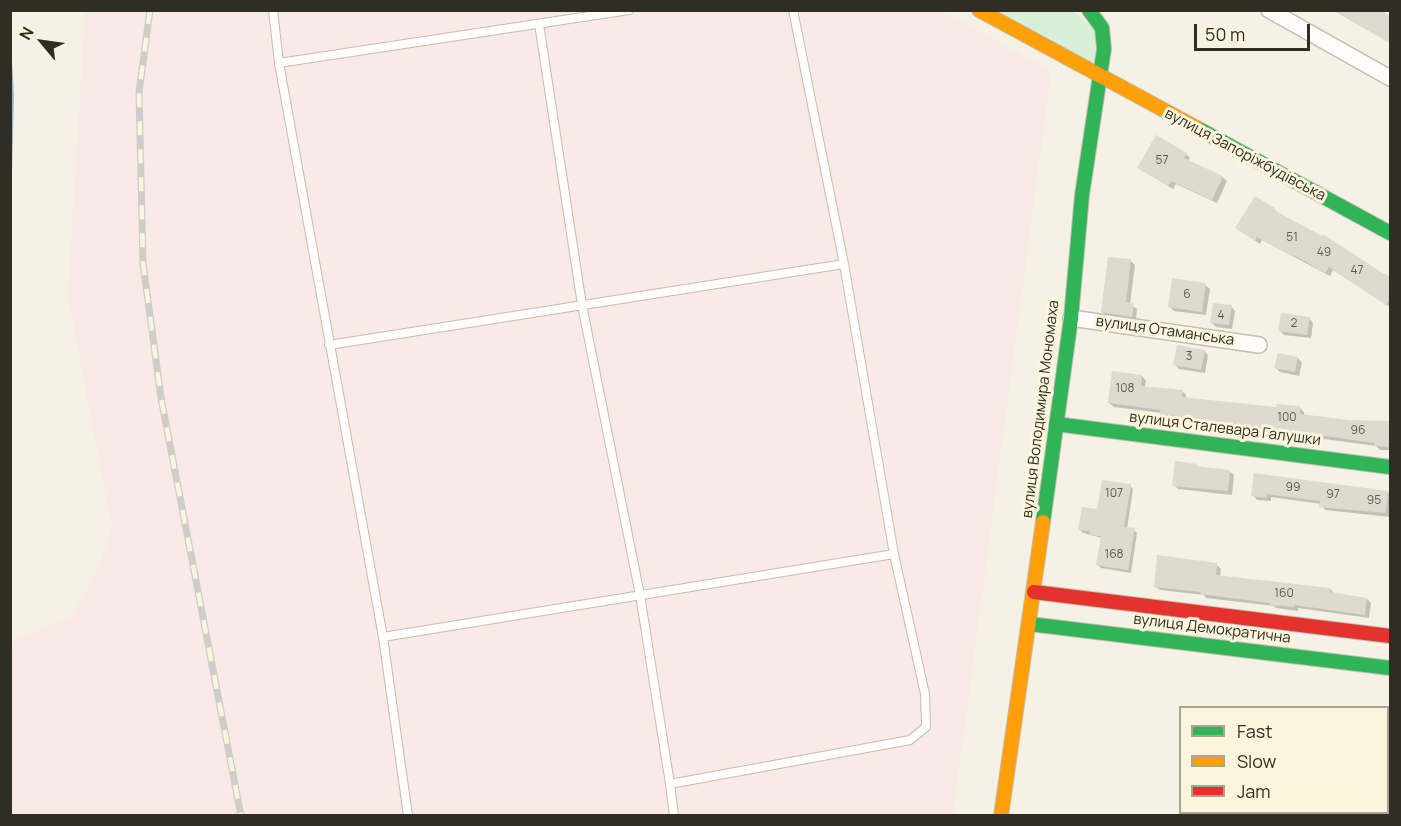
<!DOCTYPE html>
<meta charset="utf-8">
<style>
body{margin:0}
#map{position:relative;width:1401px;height:826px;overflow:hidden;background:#f5f1e4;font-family:Manrope,sans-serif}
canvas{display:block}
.frame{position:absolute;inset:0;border:12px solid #302e24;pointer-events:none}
.legend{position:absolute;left:1179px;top:706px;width:210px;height:108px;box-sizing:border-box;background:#fcf5dd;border:2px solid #aaa593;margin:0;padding:8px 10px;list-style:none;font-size:18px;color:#302e24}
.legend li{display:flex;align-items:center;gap:12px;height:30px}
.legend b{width:30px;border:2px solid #aaa593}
.north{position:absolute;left:12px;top:12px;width:60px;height:60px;-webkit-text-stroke:4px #fcf5dd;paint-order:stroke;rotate:299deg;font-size:16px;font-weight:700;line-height:24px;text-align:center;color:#302e24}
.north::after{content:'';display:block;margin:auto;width:21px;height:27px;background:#302e24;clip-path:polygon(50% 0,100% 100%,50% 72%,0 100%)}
.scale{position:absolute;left:1194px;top:24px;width:116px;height:27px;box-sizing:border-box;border:3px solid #302e24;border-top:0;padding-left:8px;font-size:18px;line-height:21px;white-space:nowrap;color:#302e24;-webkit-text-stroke:4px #fcf5dd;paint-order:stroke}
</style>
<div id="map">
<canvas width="1401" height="826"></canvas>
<div class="frame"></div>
<ul class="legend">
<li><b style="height:8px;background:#30b455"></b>Fast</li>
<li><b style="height:8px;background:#ff9f0a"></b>Slow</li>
<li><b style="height:8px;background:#e5322d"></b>Jam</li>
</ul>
<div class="north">N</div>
<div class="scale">50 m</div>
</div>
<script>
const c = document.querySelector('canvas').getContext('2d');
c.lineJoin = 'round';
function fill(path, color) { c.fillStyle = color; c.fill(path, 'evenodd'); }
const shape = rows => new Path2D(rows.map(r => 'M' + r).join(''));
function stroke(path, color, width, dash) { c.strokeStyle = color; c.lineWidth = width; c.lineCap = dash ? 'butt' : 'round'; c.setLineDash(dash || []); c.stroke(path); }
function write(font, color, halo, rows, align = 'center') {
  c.font = font + ' Manrope,sans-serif'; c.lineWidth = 6; c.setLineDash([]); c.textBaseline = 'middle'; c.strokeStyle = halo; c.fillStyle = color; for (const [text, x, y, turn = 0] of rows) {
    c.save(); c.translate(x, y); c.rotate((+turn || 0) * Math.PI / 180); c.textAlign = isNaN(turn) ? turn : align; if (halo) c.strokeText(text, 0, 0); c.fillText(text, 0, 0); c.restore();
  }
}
const industrial = shape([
 [85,11,942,11,1051,71,953,815,11,816,11,642,70,617,96,575,112,528,68,296]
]);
const green = shape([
 [992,11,1073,11,1095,30,1095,68]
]);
const water = shape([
 [11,44,14,96,11,207,10,44]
]);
const shadow = shape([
 [1333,10,1378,10,1390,19,1390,43],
 [1186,154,1190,158,1188,161,1222,177,1227,181,1217,203,1176,184,1173,189,1139,168],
 [1274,209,1279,214,1390,278,1390,307,1333,270,1330,276,1262,240,1260,244,1237,228],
 [1131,261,1135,265,1130,304,1137,309,1136,320,1107,316,1102,312],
 [1205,285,1210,289,1206,315,1174,311,1170,307],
 [1231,307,1235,311,1232,329,1216,327,1212,323],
 [1309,318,1313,323,1311,338,1284,335,1280,331],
 [1204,351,1208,355,1205,373,1179,369,1175,364],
 [1298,358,1302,363,1299,376,1280,372,1276,368],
 [1142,376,1146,381,1145,387,1182,391,1186,395,1186,399,1278,409,1300,408,1304,412,1304,416,1377,424,1377,422,1390,423,1390,450,1380,450,1376,446,1221,425,1220,435,1208,434,1204,429,1204,422,1166,418,1162,413,1114,407,1109,403],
 [1196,465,1199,468,1229,471,1234,475,1232,495,1178,489,1174,485],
 [1255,475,1388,492,1390,495,1390,517,1325,510,1321,504,1271,497,1271,501,1257,500,1253,495],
 [1130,486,1133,489,1127,529,1134,530,1137,533,1131,573,1101,568,1098,565,1102,538,1083,533,1080,530,1098,510],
 [1217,565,1221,569,1220,577,1330,589,1335,594,1367,599,1371,603,1369,618,1298,608,1298,611,1276,608,1274,606,1206,598,1204,595,1160,590,1155,586]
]);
const building = shape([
 [1334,10,1381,10,1390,16,1390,43],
 [1156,135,1187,153,1184,158,1223,176,1212,200,1171,181,1168,186,1137,168],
 [1255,196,1275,208,1274,210,1322,236,1323,234,1381,272,1390,276,1390,297,1386,305,1329,267,1325,273,1294,255,1293,257,1257,237,1255,241,1235,228],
 [1108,257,1131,259,1126,302,1134,303,1132,317,1101,312],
 [1172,278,1206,283,1202,312,1168,307],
 [1213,303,1232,305,1229,325,1210,323],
 [1281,313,1310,317,1307,335,1278,331],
 [1177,345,1205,350,1201,370,1173,365],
 [1278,353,1298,357,1295,372,1274,368],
 [1112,371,1142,375,1141,386,1183,390,1182,397,1276,407,1277,404,1300,406,1300,414,1349,420,1390,421,1390,447,1374,446,1375,443,1240,424,1217,422,1216,432,1202,430,1203,419,1160,414,1160,410,1108,403],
 [1175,461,1197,464,1196,466,1230,470,1228,491,1172,486],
 [1254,473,1388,491,1386,513,1319,507,1320,501,1267,494,1267,498,1251,496],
 [1102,480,1131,484,1124,527,1135,528,1128,570,1096,565,1101,536,1090,535,1090,531,1078,530,1082,507,1097,509],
 [1157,555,1217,563,1216,575,1330,588,1330,592,1367,598,1365,615,1295,605,1294,607,1270,605,1270,603,1200,594,1201,592,1154,587]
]);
const lane = shape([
 [273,10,279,63],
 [539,24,582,305,640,595,670,784],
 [329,345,844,264],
 [383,637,894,554],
 [408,816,383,637,279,63,629,10],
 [674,816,670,784,910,740,926,727,925,694,894,554,844,264,793,10]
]);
const street = shape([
 [1269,10,1390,78],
 [1071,318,1259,345]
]);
const fast = shape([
 [1197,128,1390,233],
 [1056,424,1390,467],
 [1043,522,1071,318,1082,195,1104,49,1102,28,1089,10],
 [1030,624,1390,668]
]);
const slow = shape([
 [979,10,1197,128],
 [1001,816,1043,522]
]);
const jam = shape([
 [1034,592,1390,636]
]);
const rail = shape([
 [150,10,139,92,143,263,161,398,241,816]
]);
const numberNames = [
 ["57",1162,161],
 ["51",1292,238],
 ["49",1324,253],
 ["47",1357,271],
 ["6",1187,295],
 ["4",1221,316],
 ["2",1294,324],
 ["3",1189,357],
 ["108",1125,389],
 ["100",1287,418],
 ["96",1358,431],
 ["99",1293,488],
 ["107",1114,494],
 ["97",1333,495],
 ["95",1374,501],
 ["168",1114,555],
 ["160",1284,594]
];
const streetNames = [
 ["вулиця Запоріжбудівська",1245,155,28],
 ["вулиця Отаманська",1165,331,8],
 ["вулиця Володимира Мономаха",1041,409,-83],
 ["вулиця Сталевара Галушки",1225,429,7],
 ["вулиця Демократична",1212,629,7]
];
fill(industrial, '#f9e9e7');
fill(green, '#d8efd8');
fill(water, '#95b6cc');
fill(shadow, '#0003');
fill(building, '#dedad0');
stroke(lane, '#c1beb4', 10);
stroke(street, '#c1beb4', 18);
stroke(fast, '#c1beb4', 16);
stroke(slow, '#c1beb4', 16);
stroke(jam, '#c1beb4', 16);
stroke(lane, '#fefdfb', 8);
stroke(street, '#fefdfb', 15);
stroke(fast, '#30b455', 14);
stroke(slow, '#ff9f0a', 14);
stroke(jam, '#e5322d', 14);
stroke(rail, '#cfcdca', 7);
stroke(rail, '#fcf5dd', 4.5, [14]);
write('12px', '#5c5a50', null, numberNames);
write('15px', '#302e24', '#fcf5dd', streetNames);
</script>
